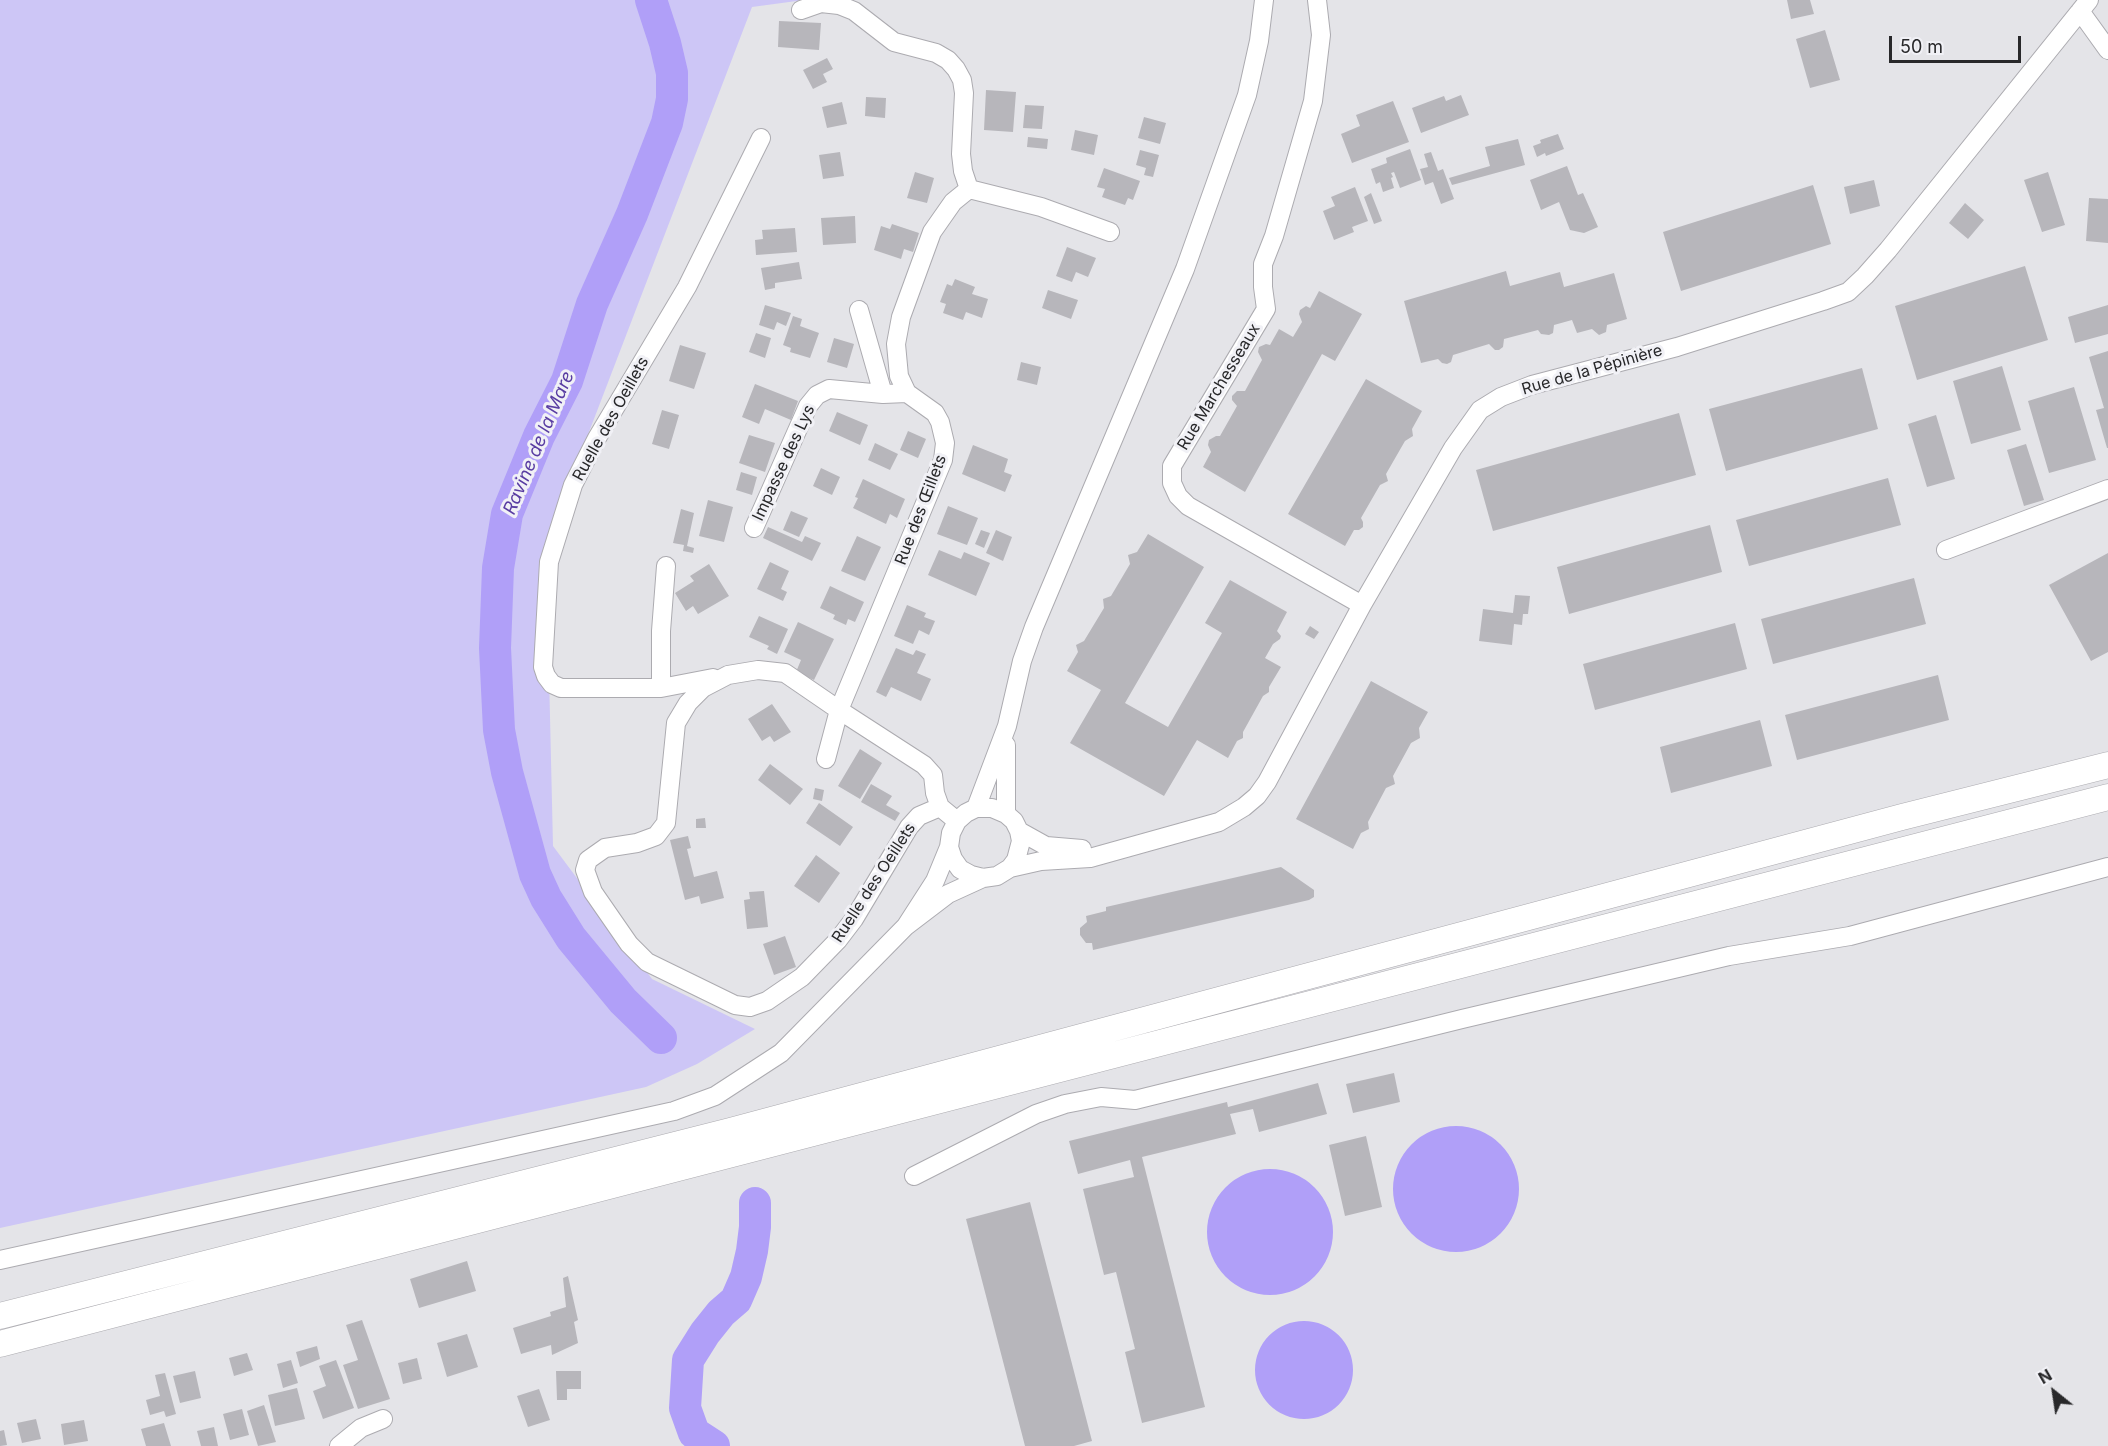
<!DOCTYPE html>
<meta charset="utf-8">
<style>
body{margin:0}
#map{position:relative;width:2108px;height:1446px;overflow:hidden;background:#e4e4e8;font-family:Inter,sans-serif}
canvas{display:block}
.north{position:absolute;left:2024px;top:1362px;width:60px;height:60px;-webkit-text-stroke:4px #f1f1f6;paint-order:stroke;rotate:330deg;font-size:16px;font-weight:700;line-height:24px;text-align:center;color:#28282a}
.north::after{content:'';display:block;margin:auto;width:21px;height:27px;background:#28282a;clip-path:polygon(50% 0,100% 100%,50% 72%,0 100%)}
.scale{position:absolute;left:1889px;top:36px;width:132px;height:27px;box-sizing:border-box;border:3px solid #28282a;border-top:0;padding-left:8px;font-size:18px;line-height:21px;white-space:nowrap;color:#28282a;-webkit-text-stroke:4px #f1f1f6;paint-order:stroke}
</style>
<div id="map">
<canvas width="2108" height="1446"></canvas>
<div class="north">N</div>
<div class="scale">50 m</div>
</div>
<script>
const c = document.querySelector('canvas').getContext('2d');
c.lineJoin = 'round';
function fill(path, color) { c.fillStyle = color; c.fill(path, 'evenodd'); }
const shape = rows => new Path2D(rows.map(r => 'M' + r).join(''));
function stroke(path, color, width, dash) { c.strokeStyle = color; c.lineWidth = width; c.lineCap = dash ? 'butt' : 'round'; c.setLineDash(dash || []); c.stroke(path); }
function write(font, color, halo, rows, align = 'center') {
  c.font = font + ' Inter,sans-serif'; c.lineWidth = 6; c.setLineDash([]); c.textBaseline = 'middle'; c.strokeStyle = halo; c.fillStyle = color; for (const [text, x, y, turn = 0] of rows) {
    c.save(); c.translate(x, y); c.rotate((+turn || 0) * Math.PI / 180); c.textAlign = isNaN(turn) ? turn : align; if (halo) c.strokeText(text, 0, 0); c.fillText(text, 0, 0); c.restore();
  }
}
const green = shape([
 [0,0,804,0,752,7,546,544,553,846,652,979,755,1029,697,1064,646,1087,0,1228]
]);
const water = shape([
 '1393 1189a63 63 0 1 1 126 0a63 63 0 1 1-126 0Z',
 '1207 1232a63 63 0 1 1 126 0a63 63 0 1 1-126 0Z',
 '1255 1370a49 49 0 1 1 98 0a49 49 0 1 1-98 0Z'
]);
const river = shape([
 [651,0,665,43,672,73,672,99,667,123,632,214,592,304,567,381,539,436,507,514,498,568,495,648,499,730,507,772,535,874,546,898,571,938,623,1001,661,1038],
 [714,1446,694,1433,685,1408,688,1360,705,1333,721,1313,736,1300,746,1277,752,1251,755,1227,755,1203]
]);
const building = shape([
 [1787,0,1810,0,1814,14,1791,19],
 [779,21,821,23,819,50,778,47],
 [1825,30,1840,80,1810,88,1796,39],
 [827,58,833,69,823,74,827,82,813,89,803,70],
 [986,90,1016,92,1013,132,984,130],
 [1461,95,1469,115,1421,133,1412,108,1444,96,1446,101],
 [866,97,886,98,885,118,865,116],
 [1393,101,1409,142,1352,163,1341,134,1360,126,1356,115],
 [842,102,847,124,827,128,822,107],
 [1025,105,1044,106,1042,129,1023,128],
 [1144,117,1166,123,1160,144,1138,138],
 [1075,130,1098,135,1094,155,1071,150],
 [1558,134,1564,149,1546,156,1545,153,1537,157,1533,146,1541,143,1540,140],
 [1028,137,1048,139,1047,149,1027,147],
 [1518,139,1525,165,1452,185,1449,178,1490,166,1485,147],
 [1410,149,1421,180,1400,188,1394,172,1391,173,1393,177,1391,178,1394,188,1383,192,1380,182,1376,184,1371,169,1387,163,1386,158],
 [1140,150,1159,155,1153,177,1144,175,1146,168,1136,165],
 [840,152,844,176,823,179,819,155],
 [1431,152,1438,171,1443,169,1454,199,1441,204,1433,182,1425,185,1420,169,1428,167,1424,154],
 [1567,166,1578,195,1583,193,1598,227,1584,233,1570,230,1559,202,1541,210,1530,180],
 [1104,168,1140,181,1133,200,1128,198,1125,205,1102,197,1105,189,1097,187],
 [915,172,934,178,927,203,907,198],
 [2048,172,2065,225,2042,232,2024,180],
 [1874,180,1880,206,1850,214,1844,187],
 [1813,185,1831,244,1681,291,1663,232],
 [1355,187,1368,221,1352,227,1354,232,1334,240,1323,211,1335,206,1331,197],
 [1371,193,1382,221,1374,224,1364,197],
 [2089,198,2108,199,2108,243,2086,241],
 [1965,203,1984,220,1968,239,1949,223],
 [855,216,856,243,823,245,821,218],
 [892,224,919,233,913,252,904,249,901,259,874,250,881,226,890,229],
 [795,228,797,252,756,255,755,240,763,239,762,230],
 [1067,247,1096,258,1088,277,1076,272,1072,282,1056,276],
 [799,262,802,279,775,283,775,288,765,290,761,268],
 [2025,266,2048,340,1917,380,1895,306],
 [1506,271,1510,286,1560,272,1564,287,1614,273,1627,319,1607,325,1606,332,1599,335,1592,329,1577,333,1572,320,1554,325,1553,333,1549,335,1541,334,1538,330,1504,339,1503,347,1499,350,1495,350,1489,344,1453,355,1451,362,1447,364,1442,363,1438,359,1421,363,1404,301],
 [955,279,975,287,972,294,988,299,982,318,966,312,963,320,943,313,946,304,940,302,947,284,952,286],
 [1048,290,1078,300,1071,319,1042,308],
 [1319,291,1362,314,1335,361,1322,354,1245,492,1203,467,1211,452,1208,445,1209,440,1216,436,1220,436,1237,406,1232,400,1232,396,1237,391,1245,391,1262,360,1258,352,1259,347,1266,344,1270,345,1279,329,1293,337,1302,322,1299,314,1300,310,1306,306,1310,308],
 [765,305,791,313,786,326,777,322,774,330,759,325],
 [2108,305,2108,334,2075,343,2068,317],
 [793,316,802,319,800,326,819,333,810,358,790,352,791,348,783,345],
 [756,333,771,338,765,358,749,352],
 [834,338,854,344,847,368,827,362],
 [680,345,706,353,694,389,669,381],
 [2108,351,2108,448,2107,448,2096,410,2104,408,2089,357],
 [1021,362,1041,367,1037,385,1017,380],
 [2002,366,2021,430,1971,444,1953,381],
 [1862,368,1878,429,1726,471,1709,409],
 [1366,379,1422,411,1412,429,1413,436,1405,441,1386,474,1388,481,1380,485,1361,518,1363,522,1363,527,1359,530,1354,530,1345,546,1288,514],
 [755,384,798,401,791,420,765,409,759,424,742,417],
 [2074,387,2096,460,2049,473,2028,401],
 [662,410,679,415,669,449,652,444],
 [837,412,868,425,860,445,829,431],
 [1679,413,1696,475,1493,531,1476,470],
 [1936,415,1955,479,1927,487,1908,424],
 [908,431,926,439,918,458,900,450],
 [749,435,775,443,765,472,739,463],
 [875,443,898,454,890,470,868,460],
 [2026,444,2044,500,2024,506,2007,450],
 [973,445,1008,459,1004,472,1012,475,1005,492,962,474],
 [821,468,840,477,832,495,813,486],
 [741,472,757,477,752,495,736,490],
 [1888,478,1901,525,1749,566,1736,520],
 [863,479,905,499,897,518,890,514,886,524,853,508,858,498,855,497],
 [708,500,733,507,724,542,699,536],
 [948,506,978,518,967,545,937,534],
 [681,509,694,513,687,546,694,548,693,553,683,551,684,545,673,543],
 [791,511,808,518,799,537,783,530],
 [1710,525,1722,572,1569,614,1557,567],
 [768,527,802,542,805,536,821,543,812,561,763,538],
 [981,530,990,533,984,548,975,544],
 [996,530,1012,537,1003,561,986,553],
 [1148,534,1204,567,1125,703,1168,727,1222,633,1205,623,1230,580,1287,612,1277,631,1281,636,1280,639,1273,644,1265,658,1281,667,1269,687,1269,692,1263,696,1243,732,1243,738,1237,741,1228,758,1197,740,1164,796,1070,743,1101,690,1067,671,1078,652,1076,645,1084,641,1104,608,1103,599,1111,596,1130,564,1128,555,1137,552],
 [857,536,881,547,865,581,841,571],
 [939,550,961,559,964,552,990,563,976,596,928,575],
 [2108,553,2108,652,2091,661,2049,585],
 [770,562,789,571,781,589,787,592,783,601,757,589],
 [709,564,729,596,698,614,693,606,686,611,675,593,694,581,690,576],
 [1914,578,1926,624,1773,664,1761,619],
 [830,586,864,602,855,622,848,619,846,625,833,619,835,615,820,608],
 [1515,595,1530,596,1528,614,1523,614,1522,625,1514,624,1512,645,1479,641,1483,609,1513,613],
 [907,605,926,613,924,617,935,621,929,635,919,630,913,644,894,636],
 [759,616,788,629,777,654,767,649,769,646,749,637],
 [798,622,834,639,814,680,796,672,801,660,784,652],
 [1735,623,1747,669,1595,710,1583,664],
 [1310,626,1319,632,1314,639,1305,634],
 [896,648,913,655,916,650,926,654,917,673,931,679,921,701,891,687,886,697,876,692],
 [1938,675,1949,720,1797,760,1785,715],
 [1371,681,1428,712,1419,728,1420,738,1411,743,1393,776,1395,784,1386,788,1368,822,1369,829,1361,833,1353,849,1296,819],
 [772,704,791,732,774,742,770,736,762,741,748,719],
 [1760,720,1772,766,1671,793,1660,747],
 [860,749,882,763,860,799,838,786],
 [770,764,803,789,790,805,758,780],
 [871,784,892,796,886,805,900,813,895,821,861,802],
 [815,788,824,790,822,801,813,799],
 [819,803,853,827,840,846,806,823],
 [705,818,706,828,696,828,696,819],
 [688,836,691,848,687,849,694,877,717,871,724,898,701,904,699,896,685,900,670,840],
 [816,855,840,873,819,903,794,886],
 [1281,867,1314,890,1314,897,1309,900,1093,950,1092,943,1086,943,1080,935,1080,928,1087,922,1086,916,1106,911,1106,907],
 [764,891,768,927,747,929,744,900,750,899,749,892],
 [785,936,796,967,774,975,763,944],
 [1394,1073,1400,1102,1353,1113,1346,1084],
 [1318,1083,1327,1114,1259,1132,1253,1109,1230,1114,1236,1134,1142,1157,1205,1407,1142,1423,1125,1352,1135,1349,1116,1272,1104,1275,1083,1189,1134,1177,1130,1160,1078,1174,1069,1141,1227,1102,1228,1107],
 [1366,1136,1382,1207,1345,1216,1329,1145],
 [1030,1202,1092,1441,1074,1446,1025,1446,966,1219],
 [467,1261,476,1291,419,1308,410,1279],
 [568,1276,578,1320,574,1322,578,1343,552,1355,551,1345,521,1354,513,1328,551,1316,550,1312,566,1307,563,1278],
 [362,1320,390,1399,358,1409,343,1365,358,1360,346,1325],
 [467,1334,478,1367,447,1377,437,1343],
 [317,1346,320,1359,300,1367,296,1352],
 [247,1353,253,1370,234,1376,229,1358],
 [417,1358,422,1379,403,1384,398,1363],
 [291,1360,298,1383,283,1388,277,1364],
 [336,1360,354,1408,323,1419,313,1391,326,1386,319,1366],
 [195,1371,201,1398,180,1403,173,1376],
 [556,1371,581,1371,581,1389,567,1389,567,1400,557,1400],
 [165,1373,176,1414,166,1417,164,1411,150,1415,146,1400,160,1396,155,1375],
 [297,1388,305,1419,275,1426,268,1395],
 [539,1389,550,1420,528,1427,517,1396],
 [264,1405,276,1442,258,1446,247,1411],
 [242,1409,249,1435,230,1440,223,1414],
 [36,1419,41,1439,22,1443,17,1423],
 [84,1420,88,1441,64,1445,61,1424],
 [164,1423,171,1446,146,1446,141,1429],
 [214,1427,218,1446,201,1446,197,1431],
 [4,1430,7,1445,0,1446,0,1431]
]);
const minor = shape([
 [1317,0,1321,35,1313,101,1274,236,1263,264,1263,287,1266,309,1172,466,1172,483,1178,496,1188,506,1362,605],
 [801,10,821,3,839,5,854,11,894,42,936,53,948,60,956,69,962,80,964,93,961,154,963,171,969,189,953,202,932,232,901,317,896,344,899,376,907,393,935,413,940,422,945,443,943,460,839,710,826,759],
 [2080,11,2108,50],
 [969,189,1041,207,1110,232],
 [859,310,883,394],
 [754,528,808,406,817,395,829,389,883,394,907,393],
 [1946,550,2108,489],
 [713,678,661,688,561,688,552,684,546,676,543,667,549,562,573,485,597,438,687,287,761,138],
 [661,688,661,631,666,566],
 [940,807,919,816,909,827,854,919,838,940,802,977,767,1001,750,1007,735,1005,647,962,629,944,593,892,585,870,588,860,605,848,637,843,656,836,666,823,676,723,688,703,703,688,728,675,758,670,785,673,839,710,924,765,933,775,935,793,940,807,957,821],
 [976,808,1007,726,1022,661,1034,627,1185,269,1247,95,1259,41,1264,0],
 [1006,814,1006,745],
 [1019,831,1046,846,1082,849],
 [949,847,953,859,960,869,971,875,983,878],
 [1010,868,1041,861,1090,858,1219,822,1244,807,1257,796,1267,782,1362,605,1453,448,1480,410,1501,397,1532,385,1677,347,1823,301,1848,292,1865,276,1888,250,2089,0],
 [914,1176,1036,1114,1065,1104,1101,1097,1135,1100,1462,1019,1729,956,1850,936,2108,867],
 [0,1260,674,1111,715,1096,781,1053,906,926,948,894,983,878,997,876,1010,868,1016,860,1021,841,1019,831,1014,821,1006,814,992,808,976,808,966,813,957,821,951,833,949,847,935,881,906,926],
 [339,1446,361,1428,383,1419]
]);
const highway = shape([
 [0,1316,730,1131,1902,817,2108,765],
 [0,1344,2108,797]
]);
const streetNames = [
 ["Rue de la Pépinière",1592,370,-16],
 ["Rue Marchesseaux",1219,387,-59],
 ["Ruelle des Oeillets",611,419,-61],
 ["Impasse des Lys",784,463,-65],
 ["Rue des Œillets",921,510,-69],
 ["Ruelle des Oeillets",874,883,-57]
];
const waterNames = [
 ["Ravine de la Mare",539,443,-67]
];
fill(green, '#cdc6f6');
fill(water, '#b09ff8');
stroke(river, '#b09ff8', 32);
fill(building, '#b7b6bb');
stroke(minor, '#acabb0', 20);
stroke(highway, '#acabb0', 27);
stroke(minor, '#fff', 18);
stroke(highway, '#fff', 26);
write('16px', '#28282a', '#f1f1f6', streetNames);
write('italic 18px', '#593da2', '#f1f1f6', waterNames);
</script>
